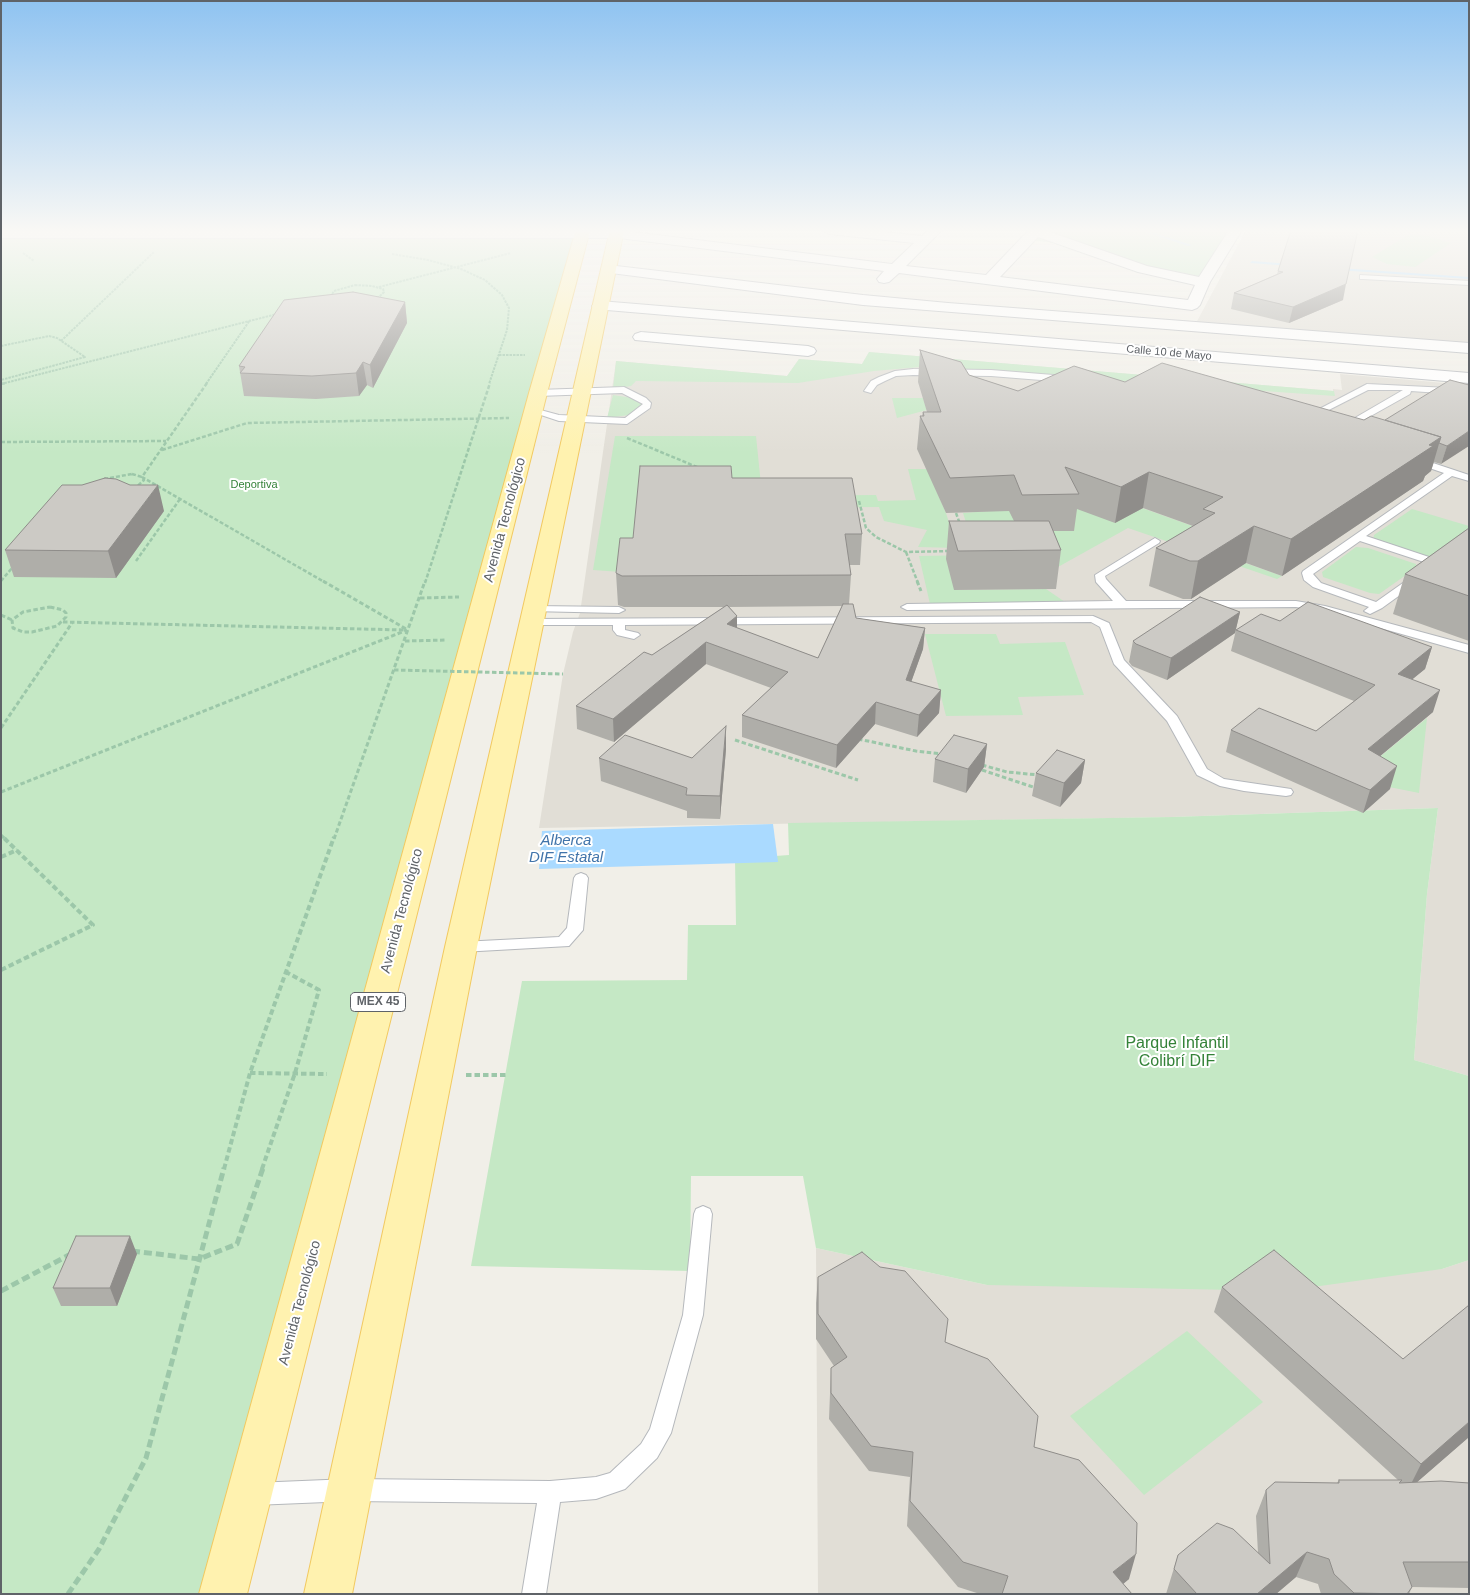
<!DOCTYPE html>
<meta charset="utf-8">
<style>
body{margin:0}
#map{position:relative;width:1470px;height:1595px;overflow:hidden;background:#f1efe8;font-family:Helvetica,sans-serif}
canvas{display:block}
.frame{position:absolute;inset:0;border:2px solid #5f6368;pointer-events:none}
</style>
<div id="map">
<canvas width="1470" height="1595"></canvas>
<div class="frame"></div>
</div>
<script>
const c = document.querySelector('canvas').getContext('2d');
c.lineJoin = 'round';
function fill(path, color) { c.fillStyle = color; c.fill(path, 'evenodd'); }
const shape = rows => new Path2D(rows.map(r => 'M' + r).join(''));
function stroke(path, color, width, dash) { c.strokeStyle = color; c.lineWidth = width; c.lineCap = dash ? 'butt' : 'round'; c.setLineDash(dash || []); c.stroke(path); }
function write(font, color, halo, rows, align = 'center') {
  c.font = font + ' Helvetica,sans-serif'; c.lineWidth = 4; c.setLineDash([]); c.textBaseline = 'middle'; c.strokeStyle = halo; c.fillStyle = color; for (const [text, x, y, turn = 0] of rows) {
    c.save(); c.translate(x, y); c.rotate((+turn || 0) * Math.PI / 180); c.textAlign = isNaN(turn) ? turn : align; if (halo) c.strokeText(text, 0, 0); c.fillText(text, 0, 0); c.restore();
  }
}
const education = shape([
 [1246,230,1469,230,1469,344,1196,323],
 [869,352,1333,391,1333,389,1342,390,1340,374,1469,385,1469,1076,1414,1060,1427,894,1438,808,1172,817,539,828,563,674,573,632,580,613,616,361,787,376,799,359,862,364],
 [816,1248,987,1285,1442,1269,1469,1260,1469,1594,818,1594]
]);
const green = shape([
 [1025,230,1233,230,1201,283,1064,244,1028,240,1034,233],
 [582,233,217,1594,1,1594,1,234],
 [1408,235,1428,236,1451,243,1415,267,1387,264,1372,257],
 [869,352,1334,391,1335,396,920,367,874,371,798,383,636,381,631,386,613,389,616,361,787,376,799,359,862,364],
 [613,395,633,398,642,405,629,415,607,418],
 [892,398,923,398,927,410,897,418],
 [615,436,756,436,762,495,636,549,621,572,593,570],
 [908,469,962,469,1058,478,1215,534,1197,546,1282,576,1277,579,1128,528,1049,572,954,590,1046,589,1065,602,930,604,919,556,978,555,1014,523,970,535,963,513,1065,505,1136,512,933,483,946,513,957,548,918,547,927,530,884,521,879,507,748,508,748,496,876,495,878,501,916,500],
 [1412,509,1469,526,1469,532,1432,558,1422,557,1373,540,1374,535],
 [1356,547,1368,548,1416,564,1416,568,1379,594,1370,593,1323,577,1322,572],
 [925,634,996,634,1000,644,1065,642,1084,695,1018,697,1023,715,946,716],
 [1427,718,1419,793,1384,786,1365,769],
 [1438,808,1427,894,1414,1060,1469,1076,1469,1260,1442,1269,1284,1291,987,1285,816,1248,803,1176,691,1176,690,1271,471,1266,522,981,687,980,688,925,736,925,735,859,789,855,788,823,1172,817],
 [1187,1331,1263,1402,1144,1495,1070,1416]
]);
const water = shape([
 [773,824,778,862,539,869,542,831]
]);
const stream = shape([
 [1139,230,1144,230,1192,245,1188,246,1139,230],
 [1252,261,1291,264,1293,265,1291,266,1250,263,1252,261],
 [1339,268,1469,277,1469,279,1337,270,1339,268]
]);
const pathFar4 = shape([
 [23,253,34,261],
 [392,254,428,260,461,269,485,280,502,295,509,308,507,330,489,384],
 [355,285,372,286,383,289,384,292,379,297,356,302,339,301,331,296,334,291,355,285],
 [379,287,511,253],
 [61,341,154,252],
 [1,346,49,336,57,338,85,357,1,380],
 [499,355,525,355],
 [1,384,277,314],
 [206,384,250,320]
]);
const pathFar3 = shape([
 [207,383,142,477,326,583],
 [1,384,6,383],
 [627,438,697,467],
 [1,442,166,441],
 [162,450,247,423,509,418],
 [132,474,142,477,144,480,134,489,111,493,97,488,99,482,104,479,132,474],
 [859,501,866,528,876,537,906,552,950,551],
 [956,513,960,524],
 [906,552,918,583],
 [136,561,180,499],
 [1,581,12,568],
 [425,583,490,383]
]);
const pathFar2 = shape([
 [323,581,408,630],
 [917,581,921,591],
 [420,598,459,597],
 [50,607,63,610,66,613,66,617,57,626,32,632,23,632,13,628,12,620,23,612,50,607],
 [1,615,12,620],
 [63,622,405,630],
 [405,641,446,640],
 [1,728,72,623],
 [858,739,916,751,942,754],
 [735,740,858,780],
 [982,765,1007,772,1039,775],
 [982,770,1036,788],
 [1,792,407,630],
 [1,835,5,839],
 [334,839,425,581]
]);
const pathFar1 = shape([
 [1,857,17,850],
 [1,970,93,925,3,837],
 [250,1073,327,1074],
 [466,1075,506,1075],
 [224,1169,250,1073,334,837],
 [262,1169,295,1073,319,990,286,972]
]);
const path = shape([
 [132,1251,199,1259,237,1244,263,1168],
 [1,1291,69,1255],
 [68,1594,99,1549,146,1458,224,1168]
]);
const lane = shape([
 [1360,275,1469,281,1469,285,1363,279,1360,279,1360,275],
 [913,369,991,370,1066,376,1070,379,1066,382,991,376,913,375,896,376,885,381,877,385,871,393,864,391,871,381,879,377,895,371,913,369],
 [1367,384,1469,389,1469,395,1411,391,1410,394,1344,431,1341,430,1341,426,1403,390,1368,390,1311,419,1305,419,1304,417,1367,384],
 [624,387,646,398,651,403,650,408,627,424,559,421,529,411,533,408,559,415,625,418,643,404,622,393,538,396,534,393,538,390,624,387],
 [1415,457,1469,475,1469,481,1452,476,1366,536,1441,561,1442,563,1441,565,1433,565,1360,541,1313,574,1321,583,1376,602,1410,578,1418,578,1420,580,1418,582,1382,608,1370,614,1364,611,1369,607,1313,587,1304,580,1302,573,1303,571,1444,473,1412,462,1412,458,1415,457],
 [1155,538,1160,541,1159,543,1105,576,1106,579,1126,601,1296,601,1325,606,1469,645,1469,653,1320,611,1296,607,907,610,901,607,907,604,1113,601,1096,582,1095,575,1155,538],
 [534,606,619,607,625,610,619,613,530,611,528,609,534,606],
 [1093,616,1109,623,1124,660,1177,716,1207,769,1224,779,1291,789,1293,792,1291,795,1286,796,1244,791,1220,786,1197,775,1167,721,1114,664,1100,627,1091,622,625,625,625,630,638,633,640,635,634,639,617,635,613,630,613,625,531,625,525,622,531,619,1093,616],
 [581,873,586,875,588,878,583,930,569,946,461,952,455,951,453,947,455,943,461,942,559,937,567,928,574,878,576,875,581,873],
 [703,1206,710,1209,712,1214,703,1315,671,1433,657,1458,625,1489,596,1499,560,1502,546,1594,522,1594,537,1503,350,1501,254,1505,246,1502,243,1494,246,1486,254,1483,350,1479,550,1481,596,1477,610,1473,641,1444,650,1429,683,1315,694,1214,696,1209,703,1206]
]);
const street = shape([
 [616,230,892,264,914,243,829,234,822,230,864,230,922,236,929,230,942,230,906,266,986,275,1027,232,1026,230,1044,230,1147,266,1199,277,1229,230,1242,230,1210,282,1200,305,1197,308,1192,310,899,273,889,282,884,283,879,282,877,279,884,271,611,237,609,234,611,231,616,230],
 [1038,237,1138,272,1195,285,1188,300,1000,277,1038,237],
 [608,265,863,295,948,303,1469,343,1469,353,863,305,603,272,601,269,603,266,608,265],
 [600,301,1469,373,1469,383,595,309,592,306,595,303,600,301],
 [641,332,808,346,814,348,816,351,814,354,808,356,635,340,633,337,635,334,641,332]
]);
const secondary = shape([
 [1,230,616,230,623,234,616,238,1,238,1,230]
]);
const primary = shape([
 [576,230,590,230,547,393,247,1594,199,1594,529,393,576,230],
 [610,230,624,230,477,947,352,1594,304,1594,445,947,610,230]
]);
const pathBridge = shape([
 [394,670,563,674]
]);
const wall = shape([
 [1291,230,1343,300,1289,323,1231,309,1234,293,1277,274],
 [405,302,407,323,373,388,367,385,359,396,316,399,244,396,239,366],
 [920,350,969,375,1018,391,1125,382,1364,420,1385,420,1469,385,1441,464,1434,462,1431,471,1425,476,1423,481,1282,576,1246,563,1191,599,1183,599,1149,586,1156,548,1193,526,1143,508,1115,523,1077,509,1074,531,1053,531,1061,550,1056,589,954,590,946,559,949,521,1014,521,1009,511,946,513,917,449,920,416,922,416,923,412,927,412,918,382],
 [732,478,862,534,860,565,849,565,851,575,849,604,856,618,925,628,923,649,911,682,941,690,939,713,917,737,875,724,836,768,742,737,742,715,771,688,706,664,614,742,577,729,576,706,724,607,624,607,618,605,616,573,633,538],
 [842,606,818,658,737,628,737,616,729,607],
 [164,511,116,578,14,577,5,550],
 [1469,528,1469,641,1393,614,1405,574],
 [1240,612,1235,633,1167,680,1132,666,1129,662,1133,641],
 [1280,621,1432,647,1425,669,1412,679,1433,712,1380,756,1390,789,1363,813,1226,752,1231,730,1316,731,1354,701,1231,651,1236,630],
 [987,744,984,767,966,793,933,782,935,759],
 [726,749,720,819,687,818,687,811,601,781,599,758,692,758],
 [1085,760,1081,783,1060,807,1032,796,1036,773],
 [137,1254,117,1306,61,1306,53,1288],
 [818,1277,945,1342,1034,1447,1129,1579,1123,1584,1132,1594,980,1594,958,1587,907,1526,910,1477,869,1471,829,1419,831,1368,834,1366,816,1339,816,1303],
 [1222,1287,1403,1359,1469,1437,1417,1482,1469,1483,1469,1588,1412,1587,1409,1594,1321,1594,1318,1584,1296,1577,1276,1594,1166,1594,1178,1555,1258,1553,1256,1516,1266,1490,1337,1483,1339,1480,1398,1480,1214,1312]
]);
const shadedWall = shape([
 [1346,284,1343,300,1289,323,1293,307],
 [405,302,407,323,373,388,370,365],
 [363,362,367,385,359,396,356,373],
 [1469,431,1469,446,1441,464,1447,446],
 [1441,437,1431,471,1425,476,1423,481,1282,576,1291,539],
 [1149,472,1143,508,1115,523,1121,487],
 [158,485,164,511,116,578,108,551],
 [1254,526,1246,563,1191,599,1198,561],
 [1240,612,1235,633,1167,680,1171,658],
 [737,616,737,637,727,624],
 [925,628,923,649,904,702,906,680],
 [706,642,706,664,614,742,613,719],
 [1432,647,1425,669,1392,696,1398,674],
 [941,690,939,713,917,737,919,715],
 [1440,690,1433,712,1361,772,1368,749],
 [876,702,875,724,836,768,837,745],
 [726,726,726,749,720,819,720,796],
 [987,744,984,767,966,793,968,769],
 [1085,760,1081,783,1060,807,1064,783],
 [1397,766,1390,789,1363,813,1370,790],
 [130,1236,137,1254,117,1306,110,1288],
 [1469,1422,1469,1437,1408,1490,1421,1464],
 [1307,1552,1296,1577,1276,1594,1257,1594],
 [1136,1554,1129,1579,1111,1594,1113,1572]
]);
const building = shape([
 [1291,230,1358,230,1346,284,1293,307,1234,293,1283,272,1278,271,1291,230],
 [353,292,405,302,370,365,363,362,356,373,312,376,240,373,245,367,239,366,284,300,353,292],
 [920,350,961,362,969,375,1018,391,1074,366,1125,382,1162,363,1364,420,1371,416,1441,437,1429,445,1433,446,1291,539,1254,526,1198,561,1190,561,1156,548,1215,513,1203,509,1223,497,1149,472,1121,487,1065,467,1079,494,1022,495,1014,475,950,478,920,416,924,416,923,412,941,412,920,350],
 [1450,380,1469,385,1469,431,1447,446,1439,443,1441,437,1385,420,1450,380],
 [640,466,731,466,732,478,852,478,862,534,845,534,851,575,622,576,616,573,620,538,633,538,640,466],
 [105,478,116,479,130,485,158,485,108,551,5,550,62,485,82,485,105,478],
 [949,521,1049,521,1061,550,958,551,949,521],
 [1469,528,1469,596,1405,574,1469,528],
 [1200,597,1240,612,1171,658,1136,644,1133,641,1200,597],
 [1308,602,1432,647,1398,674,1440,690,1368,749,1397,766,1370,790,1231,730,1259,708,1316,731,1375,685,1236,630,1261,614,1280,621,1308,602],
 [843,604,853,604,856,618,925,628,906,680,941,690,919,715,876,702,837,745,742,715,788,672,706,642,613,719,576,706,644,652,652,655,727,605,737,616,727,624,818,658,843,604],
 [726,726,720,796,686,795,687,788,599,758,625,735,692,758,726,726],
 [954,735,987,744,968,769,935,759,954,735],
 [1057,750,1085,760,1064,783,1036,773,1057,750],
 [76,1236,130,1236,110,1288,53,1288,76,1236],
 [1274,1250,1403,1359,1469,1305,1469,1422,1421,1464,1222,1287,1274,1250],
 [862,1252,880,1267,905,1271,948,1319,945,1342,988,1359,1038,1416,1034,1447,1079,1460,1137,1523,1136,1554,1113,1572,1132,1594,1002,1594,1008,1576,963,1562,910,1501,913,1452,871,1446,831,1393,831,1368,847,1357,818,1314,818,1277,862,1252],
 [1339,1480,1402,1480,1399,1483,1441,1481,1469,1483,1469,1562,1403,1562,1412,1587,1407,1594,1354,1593,1334,1574,1329,1559,1307,1552,1257,1594,1197,1594,1174,1569,1178,1555,1217,1523,1233,1529,1270,1564,1266,1490,1275,1482,1339,1483,1339,1480]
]);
const farStreetnames = [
 ["Calle 10 de Mayo",1169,353,5]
];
const farParknames = [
 ["Deportiva",254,485]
];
const shields = [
 [378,1002,55]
];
const shieldNames = [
 ["MEX 45",378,1002]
];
const streetNames = [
 ["Avenida Tecnológico",505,520,-75],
 ["Avenida Tecnológico",402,911,-75],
 ["Avenida Tecnológico",300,1303,-75]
];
const waterNames = [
 ["Alberca",566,841],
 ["DIF Estatal",566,858]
];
const nearParknames = [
 ["Parque Infantil",1177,1044],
 ["Colibrí DIF",1177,1062]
];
fill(education, '#e1ded6');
fill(green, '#c5e8c5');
fill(water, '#aadaff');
fill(stream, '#aadaff');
stroke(lane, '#b5b8bc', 2);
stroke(street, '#b5b8bc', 2);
stroke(secondary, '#b6babf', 2);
stroke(primary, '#f2c960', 2);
stroke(pathFar4, '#9cc7a9', 2, [2.5, 1]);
stroke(pathFar3, '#9cc7a9', 2.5, [4, 2]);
stroke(pathFar2, '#9cc7a9', 3, [4.5, 2.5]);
stroke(pathFar1, '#9cc7a9', 4, [5.5, 3]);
stroke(path, '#9cc7a9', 5, [8, 4]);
fill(lane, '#fff');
fill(street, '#fff');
fill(secondary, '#fff');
fill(primary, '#fff2af');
stroke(pathBridge, '#9cc7a9', 3, [4.5, 2.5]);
fill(wall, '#afaea9');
fill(shadedWall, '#8f8d8a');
fill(building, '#cccac5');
stroke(building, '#8f8d8a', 1);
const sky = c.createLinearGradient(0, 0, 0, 453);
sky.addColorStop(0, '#8fc3f1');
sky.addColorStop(0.51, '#f9f8f5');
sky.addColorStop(1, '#f9f8f500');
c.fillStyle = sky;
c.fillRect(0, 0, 1470, 453);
write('11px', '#5f6368', '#fff', farStreetnames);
write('11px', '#348238', '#fff', farParknames);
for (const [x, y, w] of shields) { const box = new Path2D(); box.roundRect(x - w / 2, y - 9.5, w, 19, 4); c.fillStyle = '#fff'; c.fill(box); stroke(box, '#5f6368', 1); }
write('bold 12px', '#5f6368', null, shieldNames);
write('14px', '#5f6368', '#fff', streetNames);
write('italic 15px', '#4174aa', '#fff', waterNames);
write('16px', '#348238', '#fff', nearParknames);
</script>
